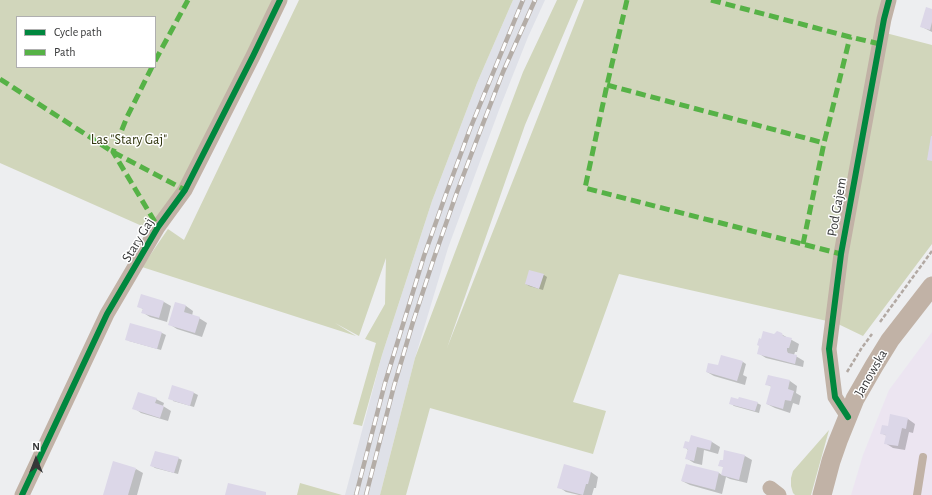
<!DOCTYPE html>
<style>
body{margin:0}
#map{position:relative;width:932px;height:495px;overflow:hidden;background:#edeef0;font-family:"Alegreya Sans",sans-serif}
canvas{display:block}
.legend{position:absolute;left:16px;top:16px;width:140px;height:52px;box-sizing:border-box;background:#fff;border:1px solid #afafaf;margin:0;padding:5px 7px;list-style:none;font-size:12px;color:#363738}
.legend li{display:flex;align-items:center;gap:8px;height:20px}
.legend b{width:20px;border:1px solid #afafaf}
.north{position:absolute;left:16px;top:439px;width:40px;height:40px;-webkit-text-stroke:3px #fff;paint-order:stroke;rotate:0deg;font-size:11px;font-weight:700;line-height:16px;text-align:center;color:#363738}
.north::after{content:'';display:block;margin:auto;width:14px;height:18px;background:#363738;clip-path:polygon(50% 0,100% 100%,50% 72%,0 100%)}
</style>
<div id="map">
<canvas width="932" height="495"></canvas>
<ul class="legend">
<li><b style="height:5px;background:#00873e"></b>Cycle path</li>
<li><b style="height:5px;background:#56b246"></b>Path</li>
</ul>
<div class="north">N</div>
</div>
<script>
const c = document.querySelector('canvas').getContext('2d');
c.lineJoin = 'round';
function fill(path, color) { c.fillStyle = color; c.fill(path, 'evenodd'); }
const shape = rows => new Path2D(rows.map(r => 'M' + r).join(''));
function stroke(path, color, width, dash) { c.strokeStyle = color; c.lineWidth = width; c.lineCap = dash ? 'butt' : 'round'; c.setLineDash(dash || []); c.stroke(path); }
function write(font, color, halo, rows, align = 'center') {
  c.font = font + ' "Alegreya Sans",sans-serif'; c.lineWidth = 3; c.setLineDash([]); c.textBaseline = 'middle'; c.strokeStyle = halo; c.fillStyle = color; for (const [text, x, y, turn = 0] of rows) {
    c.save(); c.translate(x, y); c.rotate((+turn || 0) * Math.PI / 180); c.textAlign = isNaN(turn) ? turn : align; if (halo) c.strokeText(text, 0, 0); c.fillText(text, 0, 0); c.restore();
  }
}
const commercial = shape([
 [932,332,932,495,851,495,863,455,889,390]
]);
const built = shape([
 [513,0,545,0,528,37,499,110,448,248,415,358,380,495,345,495,382,355,420,238,432,201,477,83]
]);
const green = shape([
 [0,0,277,0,186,189,151,230,0,163],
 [17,17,155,17,155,67,17,67],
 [299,0,513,0,477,83,432,201,382,355,362,426,353,424,376,343,365,339,385,304,386,258,359,336,335,323,356,336,142,267,168,229,184,240],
 [557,0,578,0,525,125,447,348,584,0,884,0,878,31,932,45,932,244,863,336,836,323,619,274,573,402,606,411,593,454,430,408,406,495,380,495,415,358,523,72],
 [829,430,811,495,795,495,793,493,791,486,791,478,793,471],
 [300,483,342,495,297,495]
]);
const shadow = shape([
 [932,10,932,32,922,27],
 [530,271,544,275,547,277,543,290,529,286,526,284],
 [164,302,171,306,167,322,150,317,142,312,143,309,138,306],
 [176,303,186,306,193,311,192,316,199,318,207,323,202,337,177,329,169,324],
 [131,324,162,333,166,335,161,350,129,341,126,339],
 [781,334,799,344,797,352,795,352,794,355,804,361,803,367,766,358,758,353,774,335],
 [743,362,746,364,743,375,747,377,745,385,714,376,707,372],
 [790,381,797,386,796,393,801,396,799,405,793,403,790,413,775,408,767,404,772,387,766,384],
 [173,386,194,393,198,395,194,407,173,401],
 [156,399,164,403,163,406,171,411,168,421,141,413,134,408],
 [730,403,757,403,761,405,759,413,734,406],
 [908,419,915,424,913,433,909,432,905,450,893,448,885,443,887,436,881,433,888,428],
 [692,437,712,442,720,447,718,454,704,450,702,465,694,463,686,458,688,450,685,447,690,443],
 [745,456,752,460,747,483,730,479,726,477,722,494,690,485,682,481,719,473,722,475,724,468,720,465],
 [178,458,182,460,178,474,155,468,152,466],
 [136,469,143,473,137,495,106,495],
 [591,472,598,477,596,488,594,488,592,495,579,495,566,492,559,487]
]);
const building = shape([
 [926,7,932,9,932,22,930,30,920,27],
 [931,136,932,136,932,161,927,160],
 [529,270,544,274,539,289,525,284],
 [141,294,164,301,159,318,141,313,143,309,137,307],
 [175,302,186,305,184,312,200,317,195,333,168,325],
 [130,323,162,332,157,349,125,340],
 [763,331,774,334,777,331,782,333,783,336,792,338,789,348,787,348,787,351,788,353,797,355,795,364,757,354,759,346,757,345,759,338,761,339],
 [721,355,743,361,737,381,706,372,708,363,718,365],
 [768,375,790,380,788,389,794,391,791,401,785,400,783,409,766,404,771,386,765,385],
 [172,385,194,392,190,406,168,399],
 [138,392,157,398,155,403,164,406,160,418,132,409],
 [731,397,738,399,739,397,758,402,755,411,729,404],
 [890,414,908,418,906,429,902,428,898,446,884,444,886,435,880,434,882,425,888,426],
 [691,435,712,441,710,450,697,447,694,461,685,459,688,449,683,448,685,441,689,442],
 [724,450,745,455,739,480,721,475,723,467,718,466,720,460,723,460],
 [155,451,179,457,174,473,150,466],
 [113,461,136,468,128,495,103,495],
 [564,464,591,472,588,484,586,484,583,495,557,488],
 [686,464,719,472,715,490,681,481],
 [228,483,266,492,266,495,225,495]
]);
const path = shape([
 [880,322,932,251],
 [847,372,861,349,872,334]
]);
const service = shape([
 [917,495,923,457]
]);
const minor = shape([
 [848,417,835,397,829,349,841,254,884,19,889,0],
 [770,488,779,495],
 [22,495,107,314,158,227,185,190,253,56,280,0]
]);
const tertiary = shape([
 [822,495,831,461,838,441,855,399,874,366,890,340,932,286]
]);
const rail = shape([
 [356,495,385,383,424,256,446,194,470,129,523,0],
 [366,495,394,386,413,322,434,258,457,192,479,134,503,72,535,0]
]);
const quiet = shape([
 [627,0,607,85,585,188,841,254],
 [711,0,850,37,880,44],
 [155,61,188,0],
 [152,67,127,117,113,152,158,227],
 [0,79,113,152,185,190],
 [607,85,824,143],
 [803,244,824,143,850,37]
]);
const cycleway = shape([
 [848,417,835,397,829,349,841,254,884,19,889,0],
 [22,495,107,314,158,227,185,190,253,56,280,0]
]);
const parkNames = [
 ["Las \"Stary Gaj\"",129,140]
];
const streetNames = [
 ["Pod Gajem",837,207,-80],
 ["Stary Gaj",138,240,-59],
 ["Janowska",871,373,-60]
];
fill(commercial, '#ece5f1');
fill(built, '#dfe1e8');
fill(green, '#d1d6bb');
fill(shadow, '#0003');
fill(building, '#dcd7e8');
stroke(path, '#b2a9a3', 2.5, [4, 2]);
stroke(service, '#c1b2a6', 8);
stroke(minor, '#c1b2a6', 15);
stroke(tertiary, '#c1b2a6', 19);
stroke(rail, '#b4ada7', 4.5);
stroke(rail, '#fff', 3, [9]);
stroke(quiet, '#56b246', 5, [10, 5]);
stroke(cycleway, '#00873e', 6);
write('14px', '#30350e', '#fff', parkNames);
write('14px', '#363738', '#fff', streetNames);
</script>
